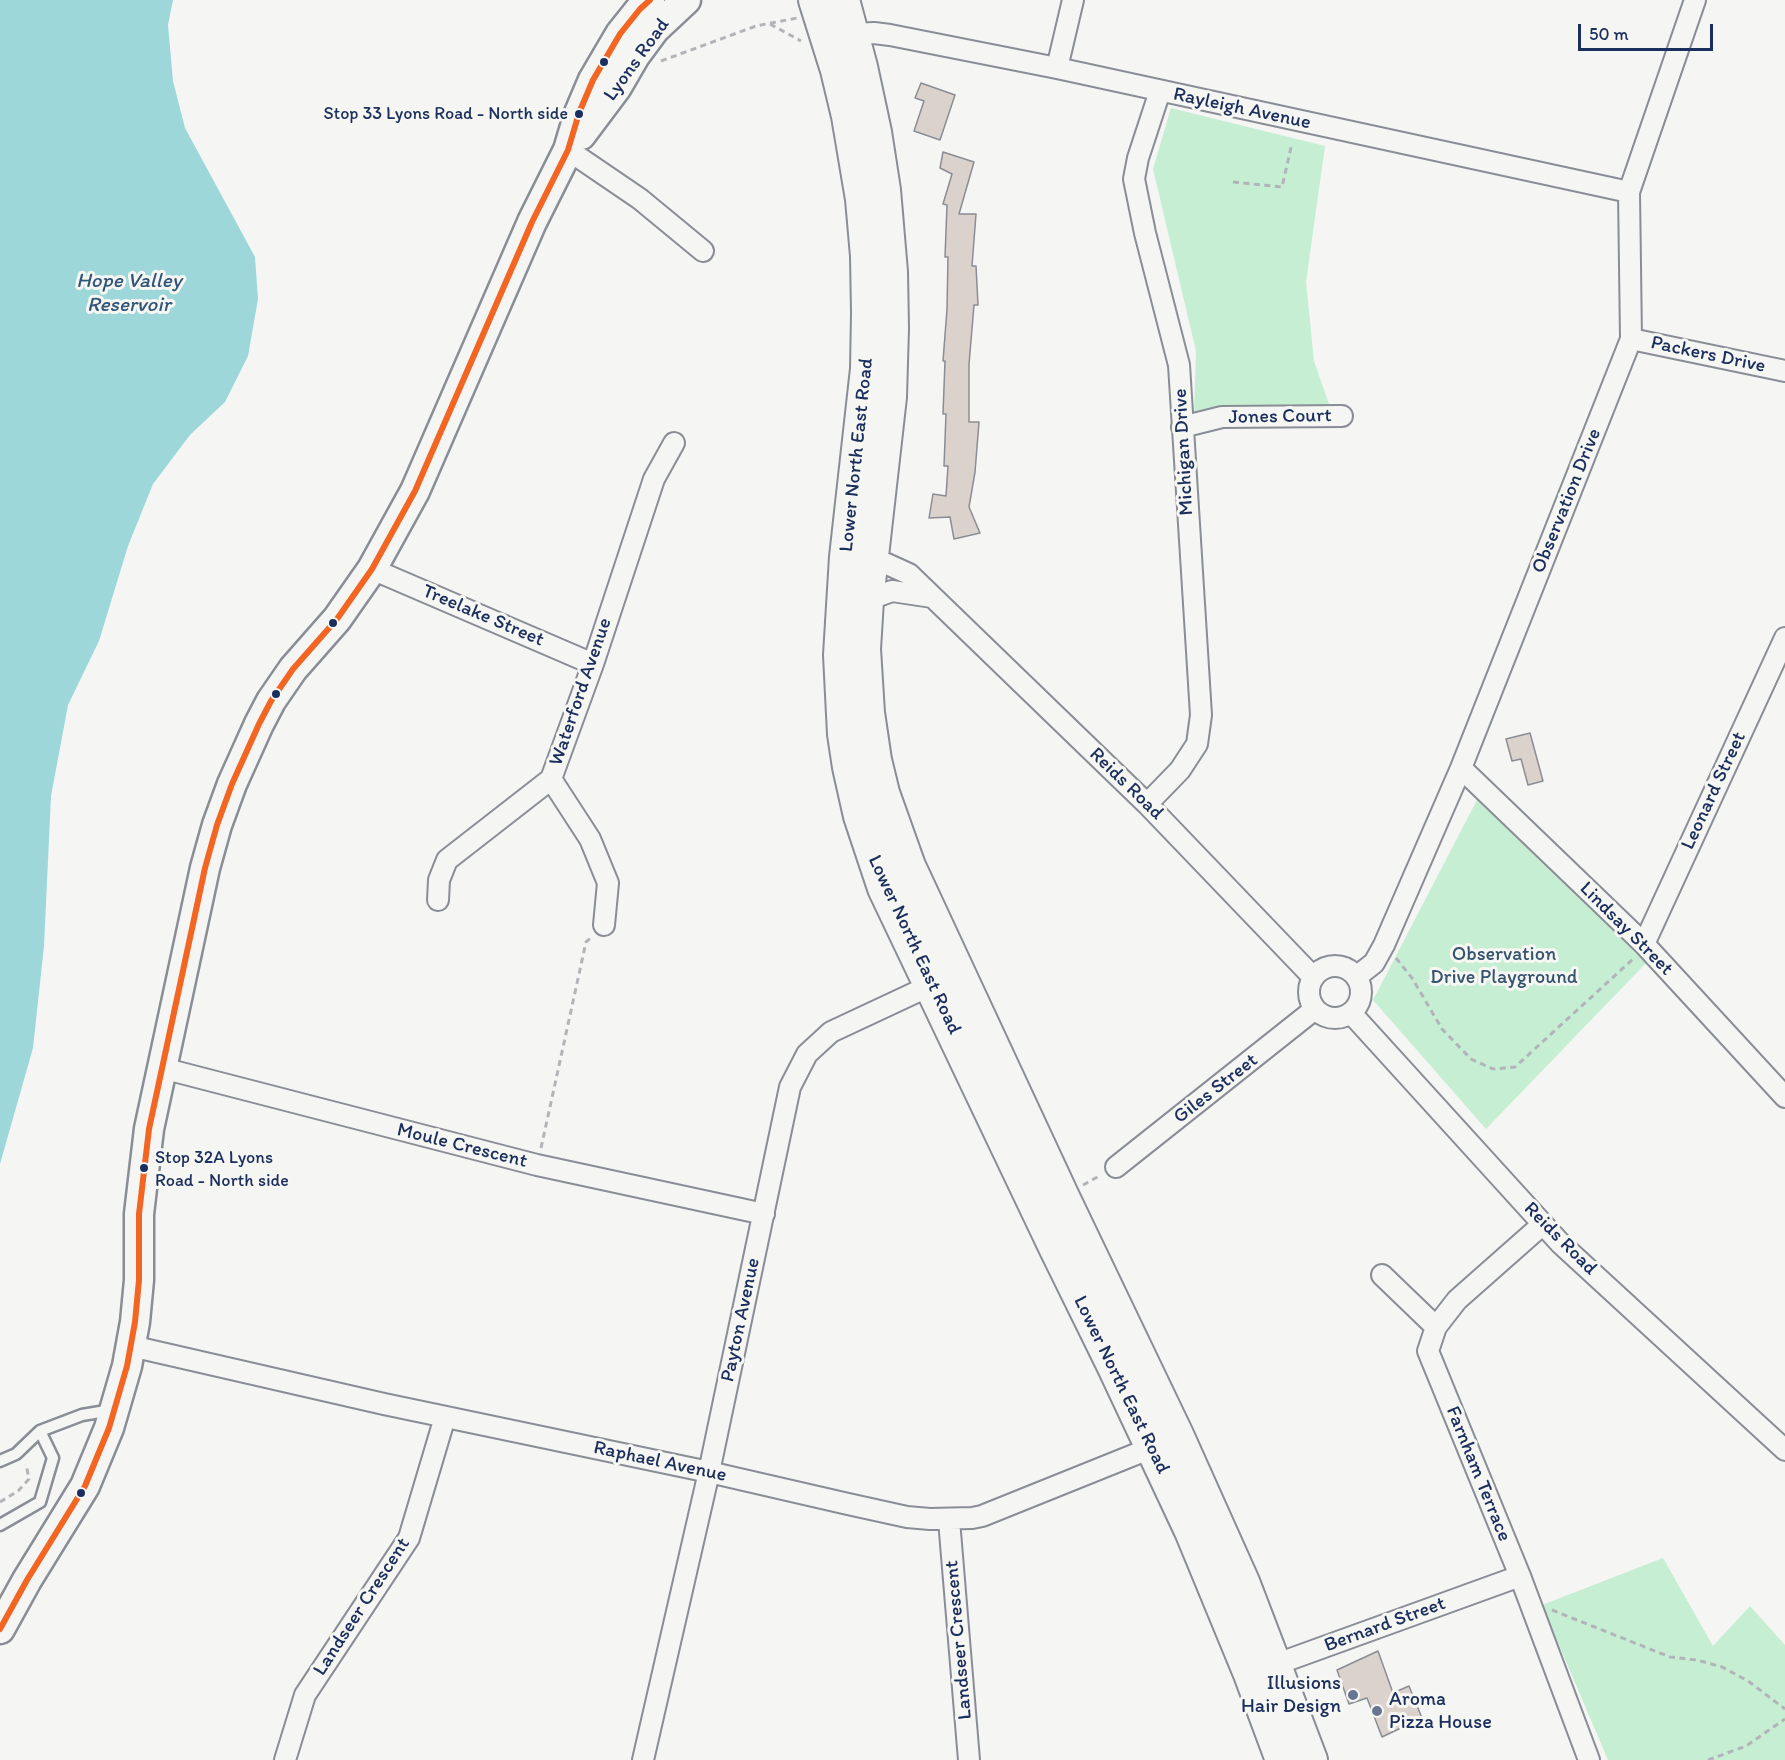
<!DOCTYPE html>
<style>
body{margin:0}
#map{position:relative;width:1785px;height:1760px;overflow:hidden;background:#f5f5f3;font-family:Itim,sans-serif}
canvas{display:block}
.scale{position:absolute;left:1578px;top:24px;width:135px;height:27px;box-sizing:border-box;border:3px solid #1b2f5e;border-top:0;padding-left:8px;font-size:18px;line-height:21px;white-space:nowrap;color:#1b2f5e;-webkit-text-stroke:4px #f6f6f2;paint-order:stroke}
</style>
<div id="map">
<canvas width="1785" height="1760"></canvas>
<div class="scale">50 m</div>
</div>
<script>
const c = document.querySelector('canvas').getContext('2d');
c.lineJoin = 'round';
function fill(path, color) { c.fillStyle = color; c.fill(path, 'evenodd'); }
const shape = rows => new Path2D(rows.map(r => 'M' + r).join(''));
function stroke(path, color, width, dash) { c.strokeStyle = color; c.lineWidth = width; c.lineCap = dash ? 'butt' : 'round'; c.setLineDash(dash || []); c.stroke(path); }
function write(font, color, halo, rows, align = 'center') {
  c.font = font + ' Itim,sans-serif'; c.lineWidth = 6; c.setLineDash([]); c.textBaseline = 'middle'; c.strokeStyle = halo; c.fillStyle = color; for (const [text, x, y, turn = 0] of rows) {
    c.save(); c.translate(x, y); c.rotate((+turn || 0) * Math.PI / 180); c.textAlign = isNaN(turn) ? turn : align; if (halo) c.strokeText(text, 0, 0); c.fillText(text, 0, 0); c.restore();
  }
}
const green = shape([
 [1171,108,1325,146,1306,282,1314,361,1330,407,1194,413,1196,351,1153,169],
 [1477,800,1646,963,1486,1129,1373,1000],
 [1663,1558,1713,1646,1750,1606,1785,1645,1785,1760,1608,1760,1542,1605]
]);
const water = shape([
 [0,0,173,0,168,25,173,81,185,128,255,257,258,299,248,356,225,402,190,435,153,484,128,546,99,641,68,705,51,796,44,946,33,1048,0,1164]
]);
const building = shape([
 [921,83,955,95,940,140,914,131,924,101,915,98,921,83],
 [943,152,974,162,959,214,976,214,972,266,976,266,978,305,974,305,969,364,969,422,979,422,975,472,969,507,980,533,954,539,950,517,929,518,933,494,946,496,948,466,944,466,946,414,943,414,945,361,943,361,947,309,948,257,945,257,947,205,943,204,952,174,940,168,943,152],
 [1530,733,1543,781,1528,785,1521,759,1512,761,1506,739,1530,733],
 [1378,1651,1393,1693,1409,1686,1422,1718,1382,1737,1367,1698,1349,1704,1337,1670,1378,1651]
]);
const path = shape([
 [770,24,801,41],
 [661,61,756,26,797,18],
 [1233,182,1282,187,1292,143],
 [1396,958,1412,978,1442,1029,1471,1059,1493,1069,1515,1067,1633,959],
 [541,1148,586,942,592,937],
 [1083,1185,1101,1175],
 [0,1502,18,1491,29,1479,26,1464],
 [1552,1610,1670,1657,1697,1660,1722,1667,1748,1681,1785,1709],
 [1708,1760,1746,1746,1785,1719]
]);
const lane = shape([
 [0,1461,16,1454,40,1431,82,1415,112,1410],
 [0,1525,40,1502,53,1458,40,1431]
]);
const street = shape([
 [853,34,874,33,890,35,1057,68,1629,192],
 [1057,68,1073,0],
 [568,150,640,199,703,251],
 [1631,339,1785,371],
 [1182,427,1222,417,1342,416],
 [861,558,887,564,909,574,1147,804,1313,977],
 [372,569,593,664],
 [867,600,892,591,932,597],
 [1461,768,1644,944,1785,1097],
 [551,779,590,839,608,883,604,925],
 [1147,804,1180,770,1197,744,1201,715,1179,365,1145,233,1134,179,1138,158,1160,91],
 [438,900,439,880,447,860,551,779,593,664,654,479,674,443],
 [1644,944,1785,638],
 '1309 992a26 26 0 1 1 52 0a26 26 0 1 1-52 0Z',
 [1356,977,1374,963,1384,945,1461,768,1631,339,1629,192,1695,0],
 [1351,1013,1561,1244,1785,1450],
 [162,1068,537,1165,764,1214],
 [1116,1167,1315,1009],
 [1543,1224,1457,1300,1436,1327,1428,1351,1520,1576,1589,1760],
 [1382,1275,1436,1327],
 [131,1346,384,1404,709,1472,848,1504,907,1517,930,1519,972,1518,982,1516,1161,1444],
 [949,1520,969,1760],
 [1266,1668,1520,1576],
 [285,1760,305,1695,409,1538,445,1417],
 [643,1760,709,1472,790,1087,807,1054,831,1032,940,981]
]);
const secondary = shape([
 [581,135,617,87,635,56,655,29,686,0],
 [0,1629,27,1580,85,1486,109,1428,127,1366,135,1322,139,1280,139,1214,149,1129,205,868,217,825,232,784,259,724,271,701,293,669,337,619,372,569,415,491,532,222,568,150,579,113,593,80,620,34,640,9,650,0]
]);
const primary = shape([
 [815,0,837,70,848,116,862,199,867,256,868,313,867,369,846,557,840,655,844,734,849,767,860,816,884,888,1055,1247,1113,1365,1191,1531,1250,1674,1282,1760],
 [843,0,861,67,875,132,884,190,891,272,892,328,890,397,867,600,864,649,868,713,875,760,883,793,909,866,1063,1197,1178,1437,1243,1582,1311,1760]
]);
const bus1 = shape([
 [0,1629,27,1580,85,1486,109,1428,127,1366,135,1322,139,1280,139,1214,149,1129,205,868,217,825,232,784,259,724,271,701,293,669,337,619,372,569,415,491,532,222,568,150,579,113,593,80,620,34,640,9,650,0]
]);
const markers = [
 [604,62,5,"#1b2f5e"],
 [579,114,5,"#1b2f5e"],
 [333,623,5,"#1b2f5e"],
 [276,694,5,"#1b2f5e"],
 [144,1168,5,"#1b2f5e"],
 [81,1493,5,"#1b2f5e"],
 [1353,1695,6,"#677492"],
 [1377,1711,6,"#677492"]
];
const busNames = [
 ["Stop 33 Lyons Road - North side",568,114],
 ["Stop 32A Lyons",155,1158,"left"],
 ["Road - North side",155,1181,"left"]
];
const streetNames = [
 ["Lyons Road",637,60,-54],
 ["Rayleigh Avenue",1242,109,12],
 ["Packers Drive",1708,355,12],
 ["Jones Court",1280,417,-1],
 ["Michigan Drive",1184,452,-93],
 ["Lower North East Road",857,455,-84],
 ["Observation Drive",1567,501,-68],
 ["Treelake Street",483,616,23],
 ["Waterford Avenue",581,692,-71],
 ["Reids Road",1126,784,44],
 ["Leonard Street",1714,791,-65],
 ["Lindsay Street",1626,929,45],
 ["Lower North East Road",914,945,65],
 ["Giles Street",1216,1089,-38],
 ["Moule Crescent",462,1146,14],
 ["Reids Road",1560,1239,45],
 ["Payton Avenue",741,1320,-78],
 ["Lower North East Road",1121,1385,64],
 ["Raphael Avenue",660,1462,12],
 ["Farnham Terrace",1478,1474,68],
 ["Landseer Crescent",362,1607,-57],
 ["Bernard Street",1385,1625,-20],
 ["Landseer Crescent",959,1640,-95]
];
const parkNames = [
 ["Observation",1504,955],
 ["Drive Playground",1504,978]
];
const poiNames = [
 ["Illusions",1341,1684],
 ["Hair Design",1341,1707],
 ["Aroma",1389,1700,"left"],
 ["Pizza House",1389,1723,"left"]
];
const waterNames = [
 ["Hope Valley",129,282],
 ["Reservoir",129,306]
];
fill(green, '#c6eed2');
fill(water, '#9ed7da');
fill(building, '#dcd2cc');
stroke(building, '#898d95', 1.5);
stroke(lane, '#898d95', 15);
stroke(street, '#898d95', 24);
stroke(secondary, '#898d95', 33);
stroke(primary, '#898d95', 36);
stroke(path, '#b2b4b9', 3, [6, 4.5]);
stroke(lane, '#f5f5f3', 10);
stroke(street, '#f5f5f3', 20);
stroke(secondary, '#f5f5f3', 28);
stroke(primary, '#f5f5f3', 32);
stroke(bus1, '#f26522', 6);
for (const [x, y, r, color] of markers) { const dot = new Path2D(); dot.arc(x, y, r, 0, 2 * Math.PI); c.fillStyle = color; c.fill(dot); stroke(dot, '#f6f6f2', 2); }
write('18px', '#1b2f5e', '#f6f6f2', busNames, 'right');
write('20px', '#1b2f5e', '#f6f6f2', streetNames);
write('20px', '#355470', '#f6f6f2', parkNames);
write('20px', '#1b2f5e', '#f6f6f2', poiNames, 'right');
write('italic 21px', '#32567a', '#f6f6f2', waterNames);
</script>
